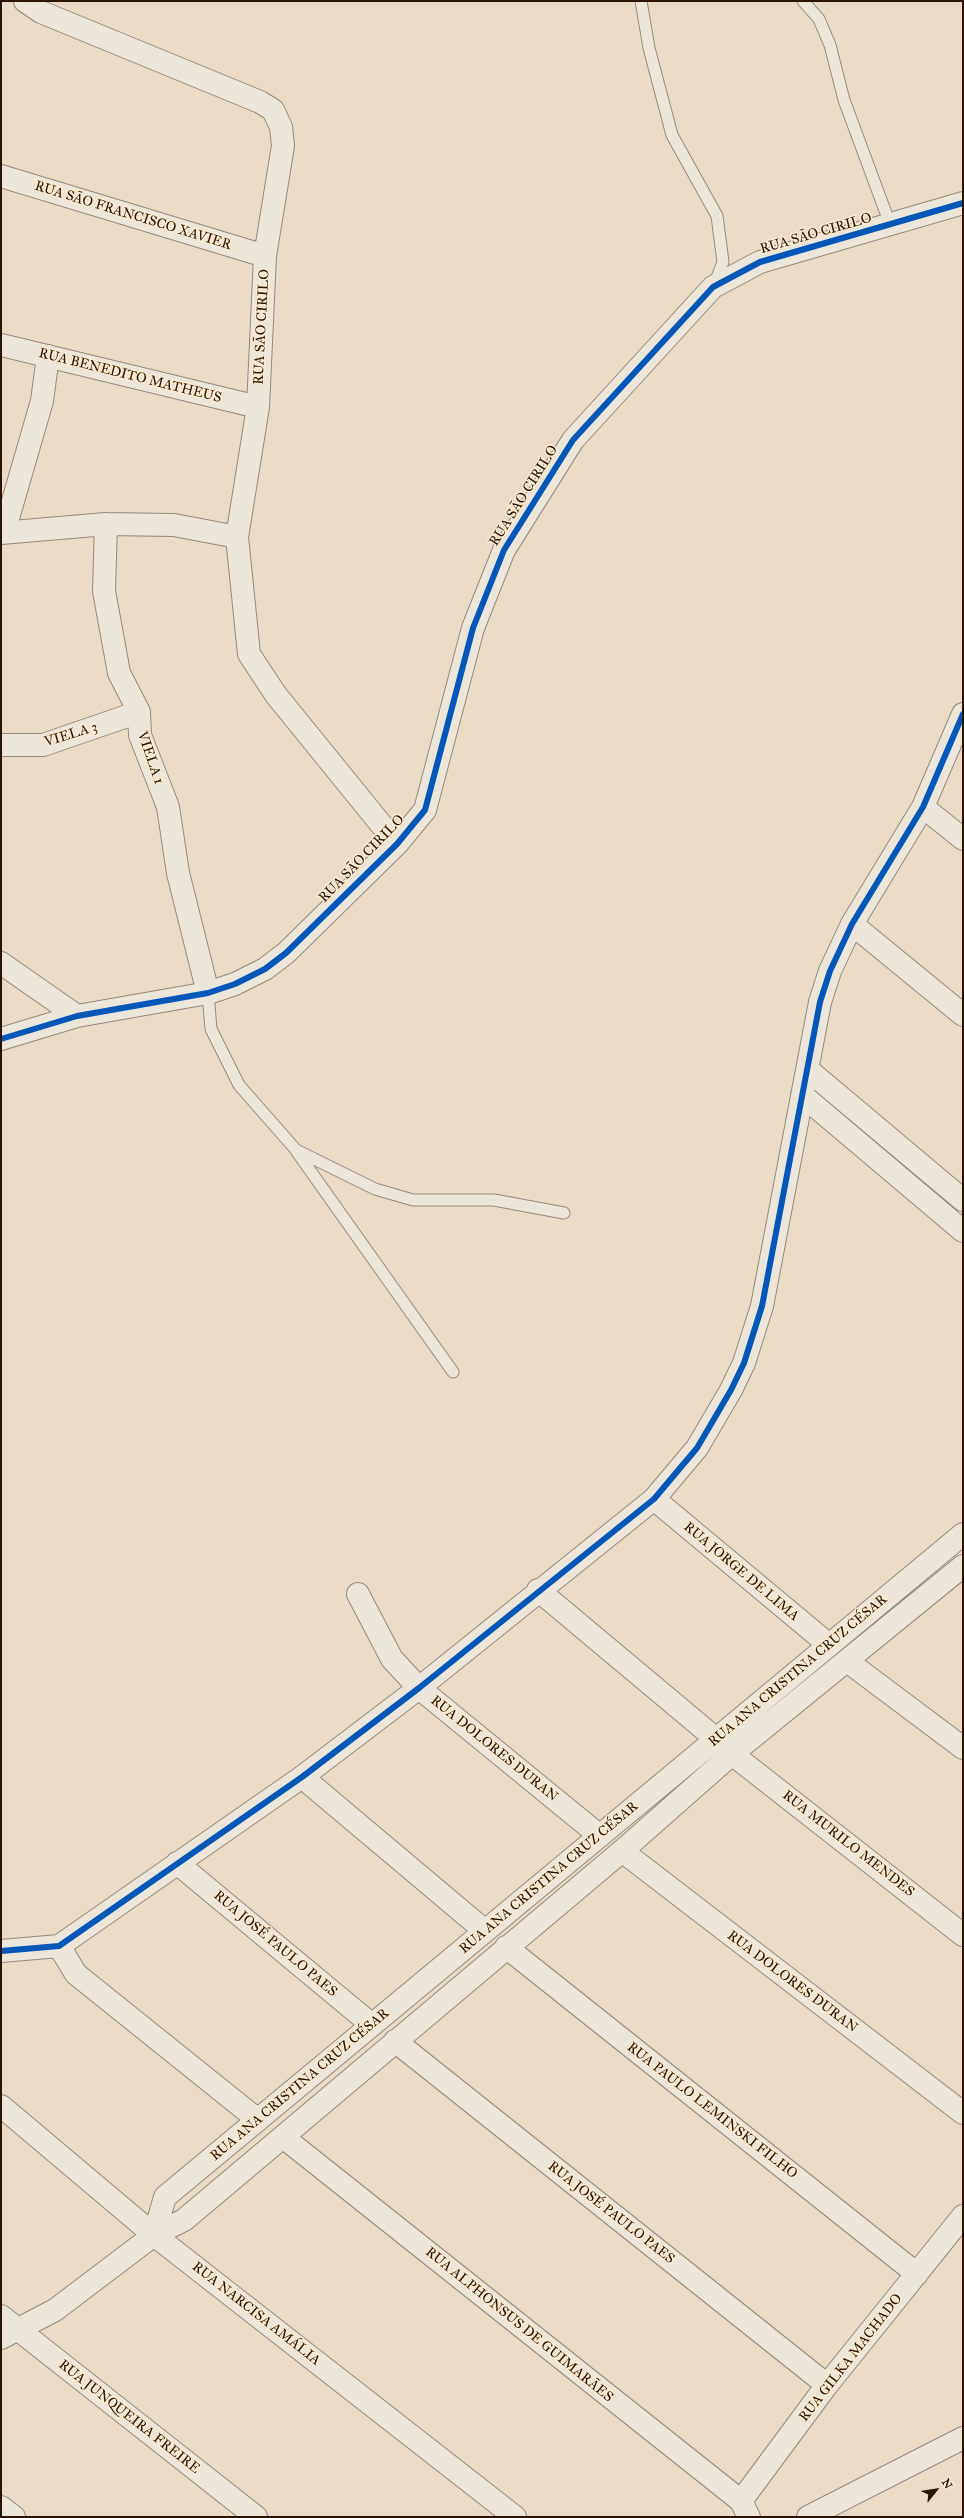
<!DOCTYPE html>
<meta charset="utf-8">
<style>
body{margin:0}
#map{position:relative;width:964px;height:2518px;overflow:hidden;background:#e9dbc6;font-family:"IM FELL Great Primer",serif}
canvas{display:block}
.frame{position:absolute;inset:0;border:2px solid #2a1300;pointer-events:none}
.north{position:absolute;left:916px;top:2470px;width:40px;height:40px;-webkit-text-stroke:3px #faead0;paint-order:stroke;rotate:60deg;font-size:11px;font-weight:700;line-height:16px;text-align:center;color:#2a1300}
.north::after{content:'';display:block;margin:auto;width:14px;height:18px;background:#2a1300;clip-path:polygon(50% 0,100% 100%,50% 72%,0 100%)}
</style>
<div id="map">
<canvas width="964" height="2518"></canvas>
<div class="frame"></div>
<div class="north">N</div>
</div>
<script>
const c = document.querySelector('canvas').getContext('2d');
c.lineJoin = 'round';
const shape = rows => new Path2D(rows.map(r => 'M' + r).join(''));
function stroke(path, color, width, dash) { c.strokeStyle = color; c.lineWidth = width; c.lineCap = dash ? 'butt' : 'round'; c.setLineDash(dash || []); c.stroke(path); }
function write(font, color, halo, rows, align = 'center') {
  c.font = font + ' "IM FELL Great Primer",serif'; c.lineWidth = 3; c.setLineDash([]); c.textBaseline = 'middle'; c.strokeStyle = halo; c.fillStyle = color; for (const [text, x, y, turn = 0] of rows) {
    c.save(); c.translate(x, y); c.rotate((+turn || 0) * Math.PI / 180); c.textAlign = isNaN(turn) ? turn : align; if (halo) c.strokeText(text, 0, 0); c.fillText(text, 0, 0); c.restore();
  }
}
const service = shape([
 [641,1,649,48,672,135,717,216,723,262,714,285],
 [803,1,819,19,830,45,844,100,890,224],
 [208,993,211,1029,239,1085,296,1150,375,1189,413,1200,494,1200,564,1213],
 [297,1152,453,1372]
]);
const minor = shape([
 [25,1,41,12,260,102,273,110,281,127,283,146,265,256,258,407,237,537,249,654,276,695,397,844],
 [1,176,265,256],
 [1,345,258,407],
 [106,524,104,591,119,673,139,712,140,735,168,807,178,873,208,993],
 [4,532,42,401,48,356],
 [1,533,106,524,174,525,237,537],
 [1,745,43,745,139,712],
 [923,807,963,839],
 [852,924,963,1015],
 [1,963,77,1016],
 [1,1039,77,1016,208,993,235,984,265,969,286,953,397,844,425,810,473,628,504,550,573,440,713,287,760,262,963,203],
 [807,1069,963,1200],
 [802,1095,963,1231],
 [654,1499,829,1645],
 [538,1590,716,1739],
 [358,1594,392,1659,419,1688,600,1836],
 [847,1661,963,1748],
 [732,1754,963,1935],
 [302,1777,485,1931],
 [622,1851,963,2113],
 [177,1863,372,2025],
 [59,1946,76,1974,258,2120],
 [506,1947,917,2274],
 [1,1951,59,1946,302,1777,419,1688,654,1499,697,1448,731,1390,744,1363,762,1306,820,1002,830,971,852,924,923,807,963,714],
 [395,2041,827,2385],
 [1,2106,154,2235,515,2517],
 [283,2137,741,2501,749,2517],
 [154,2235,165,2197,963,1534],
 [1,2316,256,2517],
 [1,2338,55,2310,154,2235,184,2220,622,1851,732,1754,963,1566],
 [741,2501,827,2385,963,2216],
 [1,2507,14,2517],
 [808,2517,963,2438]
]);
const cycleway = shape([
 [1,1039,77,1016,208,993,235,984,265,969,286,953,397,844,425,810,473,628,504,550,573,440,713,287,760,262,963,203],
 [1,1951,59,1946,302,1777,419,1688,654,1499,697,1448,731,1390,744,1363,762,1306,820,1002,830,971,852,924,923,807,963,714]
]);
const streetNames = [
 ["RUA SÃO FRANCISCO XAVIER",133,216,17],
 ["RUA SÃO CIRILO",816,234,-16],
 ["RUA SÃO CIRILO",262,327,-87],
 ["RUA BENEDITO MATHEUS",130,376,14],
 ["RUA SÃO CIRILO",524,496,-58],
 ["VIELA 3",71,735,-17],
 ["VIELA 1",150,758,71],
 ["RUA SÃO CIRILO",362,859,-46],
 ["RUA JORGE DE LIMA",741,1572,40],
 ["RUA ANA CRISTINA CRUZ CÉSAR",798,1671,-40],
 ["RUA DOLORES DURAN",494,1749,39],
 ["RUA MURILO MENDES",848,1844,38],
 ["RUA ANA CRISTINA CRUZ CÉSAR",549,1878,-40],
 ["RUA JOSÉ PAULO PAES",275,1944,40],
 ["RUA DOLORES DURAN",792,1982,37],
 ["RUA ANA CRISTINA CRUZ CÉSAR",300,2085,-40],
 ["RUA PAULO LEMINSKI FILHO",712,2111,38],
 ["RUA JOSÉ PAULO PAES",611,2213,38],
 ["RUA NARCISA AMÁLIA",256,2314,38],
 ["RUA ALPHONSUS DE GUIMARÃES",519,2325,39],
 ["RUA GILKA MACHADO",851,2358,-52],
 ["RUA JUNQUEIRA FREIRE",129,2417,38]
];
stroke(service, '#94897b', 13);
stroke(minor, '#94897b', 24);
stroke(service, '#ece5da', 11);
stroke(minor, '#ece5da', 22);
stroke(cycleway, '#0057b8', 6);
write('14px', '#2a1300', '#faead0', streetNames);
</script>
